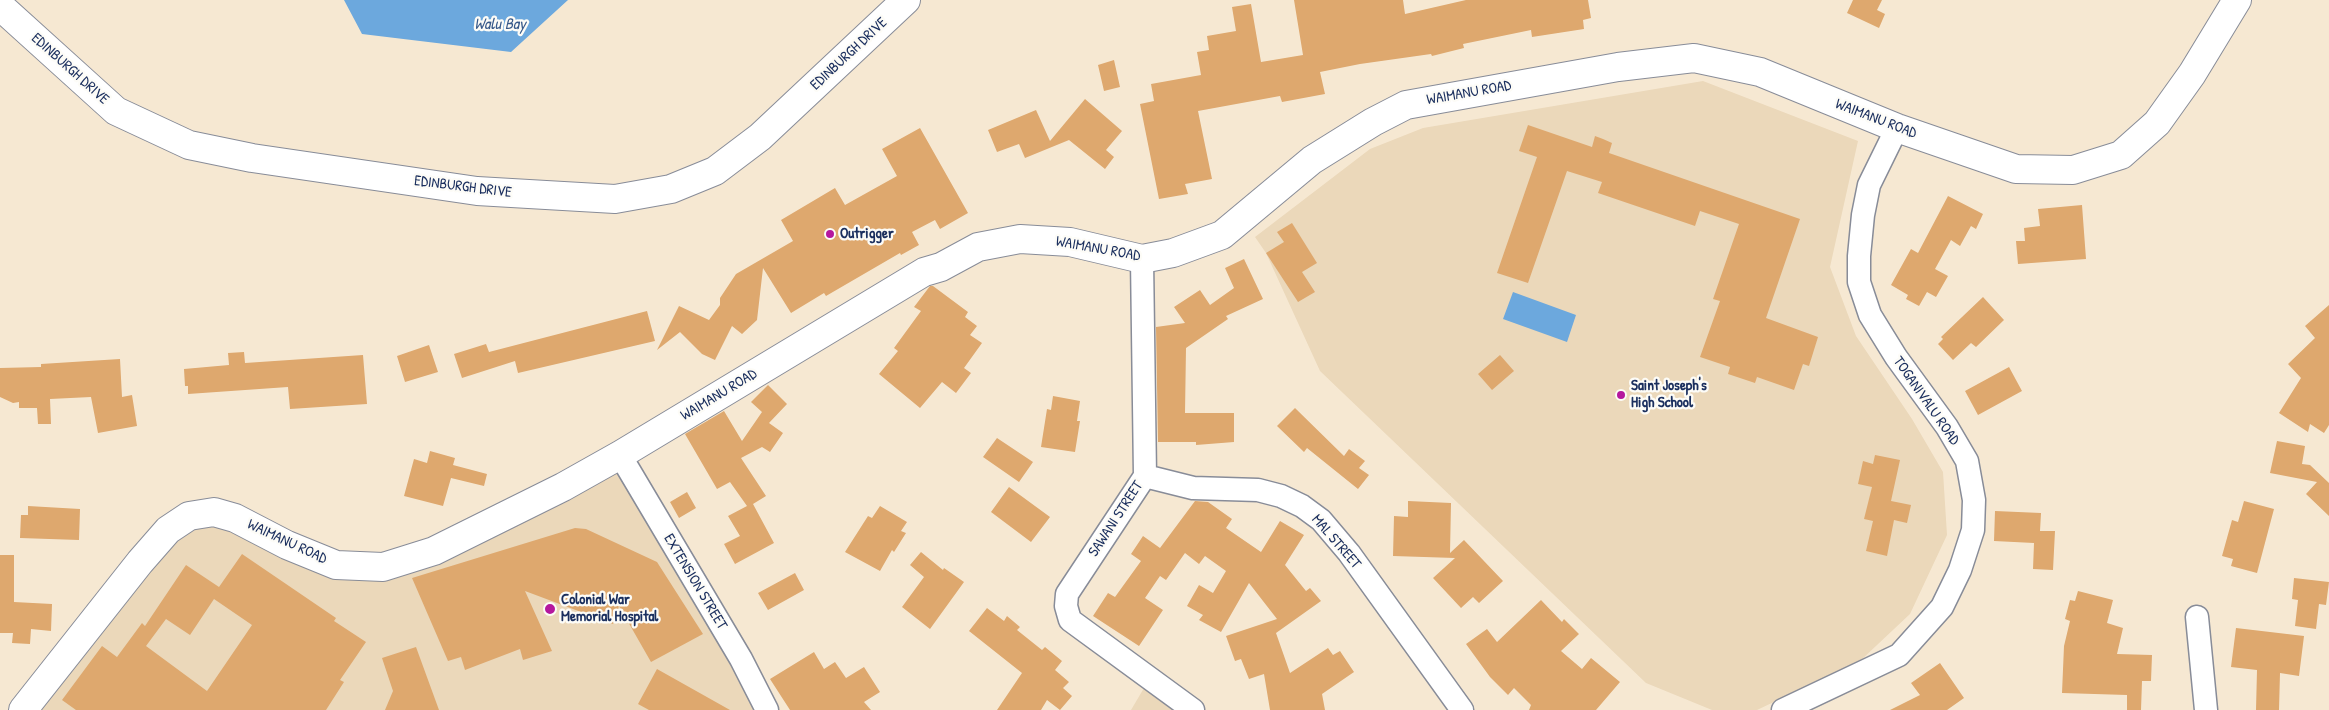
<!DOCTYPE html>
<style>
body{margin:0}
canvas{display:block;background:#f6e8d2}
</style>
<canvas width="2329" height="710"></canvas>
<script>
const c = document.querySelector('canvas').getContext('2d');
c.lineJoin = 'round';
function fill(path, color) { c.fillStyle = color; c.fill(path, 'evenodd'); }
const shape = rows => new Path2D(rows.map(r => 'M' + r).join(''));
function stroke(path, color, width, dash) { c.strokeStyle = color; c.lineWidth = width; c.lineCap = dash ? 'butt' : 'round'; c.setLineDash(dash || []); c.stroke(path); }
function write(font, color, halo, rows, align = 'center') {
  c.font = font + ' "Patrick Hand",sans-serif'; c.lineWidth = 4.5; c.setLineDash([]); c.textBaseline = 'middle'; c.strokeStyle = halo; c.fillStyle = color; for (const [text, x, y, turn = 0] of rows) {
    c.save(); c.translate(x, y); c.rotate((+turn || 0) * Math.PI / 180); c.textAlign = isNaN(turn) ? turn : align; if (halo) c.strokeText(text, 0, 0); c.fillText(text, 0, 0); c.restore();
  }
}
const built = shape([
 [1703,81,1858,141,1830,267,1856,336,1912,419,1943,472,1947,535,1910,614,1860,661,1757,710,1712,710,1646,683,1320,371,1266,253,1255,237,1370,149,1423,128],
 [613,459,759,710,22,710,191,522,229,523,380,576],
 [1144,688,1173,710,1131,710]
]);
const water = shape([
 [344,0,568,0,511,52,362,34],
 [1513,292,1576,315,1567,342,1503,319]
]);
const building = shape([
 [1294,0,1403,0,1405,14,1466,0,1588,0,1591,18,1583,20,1584,29,1532,37,1531,30,1463,44,1464,48,1432,56,1431,54,1360,64,1320,72,1325,94,1282,102,1280,96,1198,111,1212,179,1185,184,1188,194,1159,199,1140,104,1154,101,1151,84,1201,75,1197,52,1209,50,1207,36,1236,31,1232,7,1251,4,1261,62,1303,55],
 [1853,0,1882,0,1877,10,1885,14,1879,28,1847,13],
 [1114,60,1120,87,1104,91,1098,65],
 [1085,99,1122,131,1106,150,1114,157,1105,169,1069,140,1025,158,1019,144,997,152,988,130,1036,110,1050,141],
 [1528,125,1592,147,1595,136,1603,139,1612,143,1609,153,1800,219,1766,318,1818,337,1809,366,1803,364,1794,390,1757,377,1755,383,1728,374,1730,367,1700,357,1720,301,1713,299,1739,224,1700,211,1695,226,1598,193,1602,182,1567,171,1528,283,1497,273,1537,157,1519,151],
 [920,128,968,213,940,229,935,220,912,232,919,245,901,255,900,253,826,296,824,293,791,313,763,268,757,320,742,334,732,326,715,360,702,354,680,332,657,350,679,306,709,320,720,305,720,298,736,274,793,241,781,220,835,188,845,205,897,176,882,149],
 [1948,196,1983,214,1976,229,1971,226,1960,246,1951,240,1935,269,1948,276,1936,297,1927,292,1919,306,1906,299,1908,295,1891,285,1911,249,1918,253],
 [2082,205,2086,259,2018,264,2016,241,2025,241,2024,228,2040,226,2038,209],
 [1292,223,1317,263,1302,272,1315,292,1298,302,1266,253,1284,242,1277,232],
 [1244,259,1263,299,1226,316,1228,319,1186,348,1185,413,1234,413,1234,442,1196,445,1196,442,1158,442,1156,327,1185,323,1174,307,1200,290,1210,305,1234,288,1225,268],
 [930,286,933,286,968,312,965,317,977,326,970,335,982,343,964,368,971,373,956,393,942,382,920,408,879,374,898,351,894,348,921,311,914,307],
 [1983,297,2004,320,1976,347,1971,343,1953,360,1938,344,1943,339,1941,337],
 [2329,305,2329,425,2324,433,2310,424,2308,432,2279,413,2301,378,2288,364,2315,338,2305,326],
 [647,311,655,341,518,373,515,361,462,378,454,354,486,344,489,352],
 [429,345,438,372,405,382,397,356],
 [244,352,245,363,363,355,367,404,290,409,288,387,188,394,188,386,185,386,184,369,229,365,228,353],
 [1500,355,1514,371,1492,390,1478,374],
 [120,359,122,397,132,395,137,426,98,433,91,397,50,399,51,424,38,424,37,408,19,408,19,402,13,403,0,397,0,368,41,367,41,364],
 [2009,367,2022,391,1978,415,1965,391],
 [768,385,787,404,769,423,783,433,770,452,762,447,741,458,766,496,753,504,774,543,735,564,724,544,740,536,728,516,747,506,730,482,717,489,685,434,724,411,742,441,762,412,751,402],
 [1053,396,1080,401,1077,421,1080,421,1075,452,1041,447,1047,409,1051,410],
 [1295,408,1344,456,1349,449,1365,461,1359,468,1369,475,1358,489,1307,448,1304,452,1277,426],
 [997,438,1033,462,1019,482,983,457],
 [2277,441,2305,446,2302,464,2310,465,2329,483,2329,516,2306,494,2317,482,2270,473],
 [430,451,455,458,453,465,487,474,484,486,451,478,443,506,404,496,414,459,427,463],
 [1875,455,1900,460,1891,501,1911,505,1907,523,1894,520,1887,556,1866,551,1873,521,1864,519,1872,487,1858,484,1863,461,1873,464],
 [1009,487,1050,517,1031,542,991,512],
 [687,492,696,508,679,518,670,502],
 [1195,501,1208,502,1232,519,1226,528,1261,552,1280,521,1304,535,1285,565,1306,591,1310,588,1321,601,1276,633,1290,673,1328,648,1333,655,1340,651,1354,672,1322,694,1325,710,1270,710,1264,674,1249,679,1241,659,1235,661,1226,636,1277,619,1249,583,1221,632,1199,620,1203,615,1187,606,1199,585,1213,593,1226,571,1205,556,1199,564,1185,553,1166,580,1160,576,1145,598,1163,610,1139,646,1093,616,1108,593,1115,597,1141,561,1131,554,1143,536,1160,548],
 [1408,501,1451,503,1450,553,1464,540,1503,581,1479,603,1473,597,1461,608,1433,578,1455,558,1393,556,1394,516,1408,517],
 [2244,501,2274,509,2257,573,2231,566,2233,559,2222,556,2232,520,2238,522],
 [28,506,80,509,79,540,20,538,21,515,28,515],
 [880,506,907,522,901,531,906,533,894,552,892,550,880,571,845,552,868,516,872,518],
 [1995,511,2041,513,2040,531,2055,531,2053,570,2033,569,2034,543,1994,541],
 [575,528,586,529,657,562,703,634,651,662,619,606,613,624,525,591,552,651,523,660,520,649,465,670,461,657,448,661,412,578],
 [921,552,943,570,944,568,964,582,930,629,902,607,924,577,910,565],
 [242,554,336,618,334,621,366,642,340,680,344,682,326,710,76,710,62,700,102,646,117,657,142,623,145,626,186,565,219,587],
 [214,599,252,625,207,691,146,646,166,619,190,635],
 [0,555,14,555,14,602,52,604,51,631,31,629,30,644,12,643,13,633,0,633],
 [795,573,804,590,768,610,758,593],
 [2294,578,2329,582,2326,605,2319,604,2316,629,2295,626,2298,600,2292,599],
 [2078,591,2113,600,2107,623,2123,628,2117,654,2152,655,2151,681,2142,681,2141,710,2127,710,2127,695,2062,693,2064,646,2070,621,2065,619,2070,600,2075,601],
 [1541,600,1562,622,1564,619,1579,634,1561,651,1582,669,1591,658,1620,682,1596,710,1529,710,1531,705,1514,688,1508,695,1490,677,1466,644,1487,629,1497,642],
 [987,608,1004,621,1007,616,1020,627,1017,630,1042,650,1045,647,1062,661,1055,670,1069,682,1063,688,1072,696,1060,710,1047,700,1041,710,997,710,1022,673,969,631],
 [2236,628,2304,636,2299,676,2280,673,2279,710,2256,710,2257,670,2231,667],
 [416,647,439,710,385,710,393,691,382,658],
 [814,652,824,669,835,662,846,678,864,667,880,692,864,702,871,710,790,710,770,679],
 [1940,663,1964,698,1947,710,1890,710,1920,695,1911,683],
 [657,669,730,710,649,710,638,704]
]);
const minor = shape([
 [1142,259,1145,476,1067,594,1066,606,1070,620,1193,710],
 [620,455,741,659,767,710],
 [1145,476,1193,488,1258,490,1281,496,1302,506,1321,520,1349,553,1462,710],
 [2197,617,2206,710],
 [1783,710,1899,655,1942,607,1960,570,1973,530,1974,500,1967,461,1947,427,1896,357,1870,315,1859,282,1859,256,1863,215,1869,185,1897,128]
]);
const major = shape([
 [23,710,140,562,168,530,189,516,214,512,235,518,287,545,336,565,383,567,434,551,563,487,620,455,924,272,941,267,978,247,1020,239,1070,242,1142,259,1173,253,1222,235,1312,160,1373,122,1406,105,1618,67,1694,58,1760,72,1897,128,2016,169,2073,170,2121,155,2157,123,2192,74,2237,0]
]);
const highway = shape([
 [0,6,116,111,189,145,252,158,477,191,615,199,671,189,715,171,760,137,906,0]
]);
const markers = [
 [830,234,5,"#b5179e"],
 [1621,395,5,"#b5179e"],
 [550,609,6,"#b5179e"]
];
const streetNames = [
 ["EDINBURGH DRIVE",849,54,-43],
 ["EDINBURGH DRIVE",70,69,42],
 ["WAIMANU ROAD",1469,93,-10],
 ["WAIMANU ROAD",1876,119,21],
 ["EDINBURGH DRIVE",463,187,7],
 ["WAIMANU ROAD",1098,249,10],
 ["WAIMANU ROAD",719,395,-31],
 ["TOGANIVALU ROAD",1926,401,55],
 ["SAWANI STREET",1116,519,-57],
 ["WAIMANU ROAD",287,542,25],
 ["MAL STREET",1336,542,49],
 ["EXTENSION STREET",695,582,59]
];
const poiNames = [
 ["Outrigger",840,234],
 ["Saint Joseph's",1631,386],
 ["High School",1631,403],
 ["Colonial War",561,600],
 ["Memorial Hospital",561,617]
];
const waterNames = [
 ["Walu Bay",500,25]
];
fill(built, '#ebd8ba');
fill(water, '#6ca8dd');
fill(building, '#dea86e');
stroke(minor, '#888c98', 25);
stroke(major, '#888c98', 30);
stroke(highway, '#888c98', 30);
stroke(minor, '#fff', 22);
stroke(major, '#fff', 28);
stroke(highway, '#fff', 28);
for (const [x, y, r, color] of markers) { const dot = new Path2D(); dot.arc(x, y, r, 0, 2 * Math.PI); c.fillStyle = color; c.fill(dot); stroke(dot, '#fdfcf7', 2); }
write('15px', '#1b2f5e', '#fdfcf7', streetNames);
write('bold 15px', '#1b2f5e', '#fdfcf7', poiNames, 'left');
write('italic 16px', '#37598a', '#fdfcf7', waterNames);
</script>
